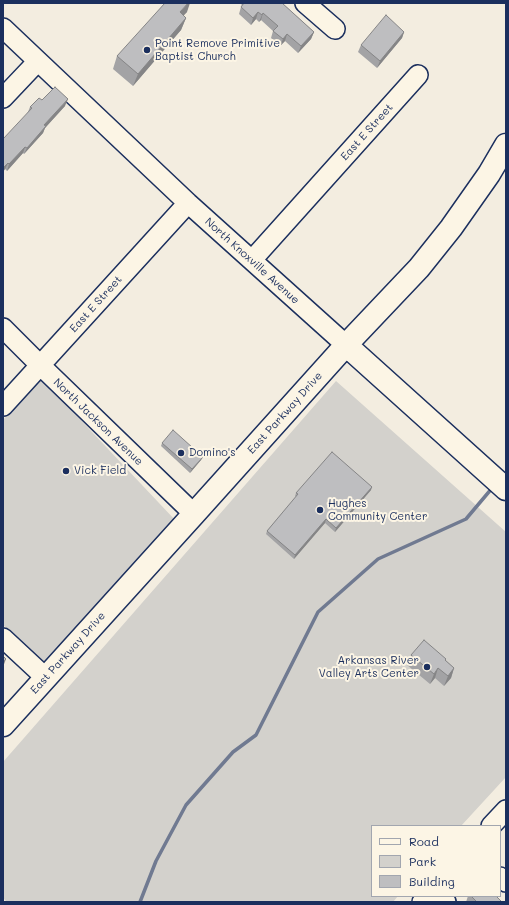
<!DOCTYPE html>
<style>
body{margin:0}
#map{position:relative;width:509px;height:905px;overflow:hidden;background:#f3ede0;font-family:Mali,sans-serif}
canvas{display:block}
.frame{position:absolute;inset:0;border:4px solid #1b2f5e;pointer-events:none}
.legend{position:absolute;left:371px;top:825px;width:130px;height:72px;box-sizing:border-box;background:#fcf5e5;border:1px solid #a2a6af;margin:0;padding:5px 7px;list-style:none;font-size:12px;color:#1b2f5e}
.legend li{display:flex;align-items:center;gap:8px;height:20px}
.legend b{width:20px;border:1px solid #a2a6af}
</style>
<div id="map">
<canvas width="509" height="905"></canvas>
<div class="frame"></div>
<ul class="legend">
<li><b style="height:5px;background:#fcf5e5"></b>Road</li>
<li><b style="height:11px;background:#d3d1cc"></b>Park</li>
<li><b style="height:11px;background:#bebec0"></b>Building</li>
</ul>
</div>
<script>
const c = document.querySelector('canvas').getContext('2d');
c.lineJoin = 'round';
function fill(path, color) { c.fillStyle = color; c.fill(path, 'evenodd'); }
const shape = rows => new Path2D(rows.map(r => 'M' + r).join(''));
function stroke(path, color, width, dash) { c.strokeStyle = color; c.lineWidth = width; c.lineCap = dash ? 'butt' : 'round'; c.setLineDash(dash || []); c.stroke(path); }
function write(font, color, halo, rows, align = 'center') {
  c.font = font + ' Mali,sans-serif'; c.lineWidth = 4; c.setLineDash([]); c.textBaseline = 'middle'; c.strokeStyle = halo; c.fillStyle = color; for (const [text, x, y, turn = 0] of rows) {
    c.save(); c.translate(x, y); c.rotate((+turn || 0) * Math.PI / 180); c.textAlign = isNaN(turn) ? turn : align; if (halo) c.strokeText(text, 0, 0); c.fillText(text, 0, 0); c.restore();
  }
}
const green = shape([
 [41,378,176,521,45,664,3,625,3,420],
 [336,381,506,532,506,777,461,826,372,826,372,896,398,896,393,902,7,902,3,898,3,762]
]);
const stream = shape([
 [140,902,156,861,186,805,233,752,256,735,318,612,378,559,466,519,493,487]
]);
const minor = shape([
 [305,3,335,29],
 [3,28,188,203,346,345],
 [3,98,38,61],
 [252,260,418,75],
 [3,328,40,365,194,514],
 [3,406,188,203],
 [3,638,46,678],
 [491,826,506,810],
 [500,877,506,882],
 [440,896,446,902],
 [422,902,427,896]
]);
const major = shape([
 [346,345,506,489],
 [3,725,194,514,346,345,419,268,451,228,489,174,506,145]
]);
const wall = shape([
 [240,3,282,3,314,32,311,39,298,53,285,41,280,46,271,38,273,31,261,20,259,22,256,19,251,25,239,14,241,7,242,5],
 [170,4,187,12,183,15,186,18,181,30,133,86,113,69,117,56],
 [404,32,402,38,377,68,358,52,361,45],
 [42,100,65,106,45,128,43,133,24,154,23,153,7,171,5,169,3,172,30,107],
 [162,443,201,460,190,473,161,446],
 [371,490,335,532,325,523,294,559,266,534,267,531,296,497,295,496,296,493],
 [411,655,445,660,454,668,451,678,444,686,435,678,430,684,407,665],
 [468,896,496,896,502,902,466,902]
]);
const shadedWall = shape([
 [188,3,190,3,187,12,175,25,180,12],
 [258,12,256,19,251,25,253,18],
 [263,13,261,20,259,22,262,15],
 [186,18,181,30,133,86,138,74],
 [314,32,311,39,298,53,301,46],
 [404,32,402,38,377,68,380,61],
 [287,34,285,41,280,46,283,39],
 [68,99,65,106,45,128,43,133,24,154,27,148,44,125],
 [25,147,23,153,7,171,9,164],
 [8,163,5,169,3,172,3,168],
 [203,457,201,460,190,473,192,469],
 [372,487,371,490,335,532,336,528],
 [326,519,325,523,294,559,295,555],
 [6,659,3,667,3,662],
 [438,668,435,678,430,684,434,674],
 [454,668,451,678,444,686,448,676]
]);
const building = shape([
 [165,3,169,3,170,4,170,3,188,3,180,12,186,18,138,74,117,56,165,3],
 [244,3,282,3,314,32,301,46,287,34,283,39,273,31,278,26,263,13,262,15,258,12,253,18,241,7,244,3],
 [386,15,404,32,380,61,361,45,386,15],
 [55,87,68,99,44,125,46,126,27,148,25,147,9,164,8,163,3,168,3,139,32,108,30,107,39,98,42,100,55,87],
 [173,430,203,457,192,469,162,443,173,430],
 [332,452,372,487,336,528,326,519,295,555,267,531,298,494,296,493,332,452],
 [424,640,446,659,445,660,454,668,448,676,438,668,434,674,411,655,424,640],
 [3,656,6,659,3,662,3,656],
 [471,896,496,896,502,902,477,902,471,896]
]);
const markers = [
 [147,50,4,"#1b2f5e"],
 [181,453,4,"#1b2f5e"],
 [66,471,4,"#1b2f5e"],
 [320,510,4,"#1b2f5e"],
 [427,667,4,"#1b2f5e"]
];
const poiNames = [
 ["Point Remove Primitive",155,44],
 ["Baptist Church",155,57],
 ["Domino's",189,453],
 ["Vick Field",74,471],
 ["Hughes",328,504],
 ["Community Center",328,517],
 ["Arkansas River",419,661,"right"],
 ["Valley Arts Center",419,674,"right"]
];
const streetNames = [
 ["East E Street",367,132,-48],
 ["North Knoxville Avenue",252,261,42],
 ["East E Street",96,304,-48],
 ["East Parkway Drive",285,413,-48],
 ["North Jackson Avenue",98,422,44],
 ["East Parkway Drive",68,653,-48]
];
fill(green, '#d3d1cc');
stroke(stream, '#707a91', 3.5);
stroke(minor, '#1b2f5e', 22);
stroke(major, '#1b2f5e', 25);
stroke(minor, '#fcf5e5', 19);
stroke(major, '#fcf5e5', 22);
fill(wall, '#a3a3a5');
fill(shadedWall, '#858586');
fill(building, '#bebec0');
stroke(building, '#858586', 1);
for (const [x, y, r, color] of markers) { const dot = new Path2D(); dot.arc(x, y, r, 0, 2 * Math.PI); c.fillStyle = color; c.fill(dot); stroke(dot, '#fcf5e5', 1.5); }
write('11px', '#1b2f5e', '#fcf5e5', poiNames, 'left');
write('11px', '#1b2f5e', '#fcf5e5', streetNames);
</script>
